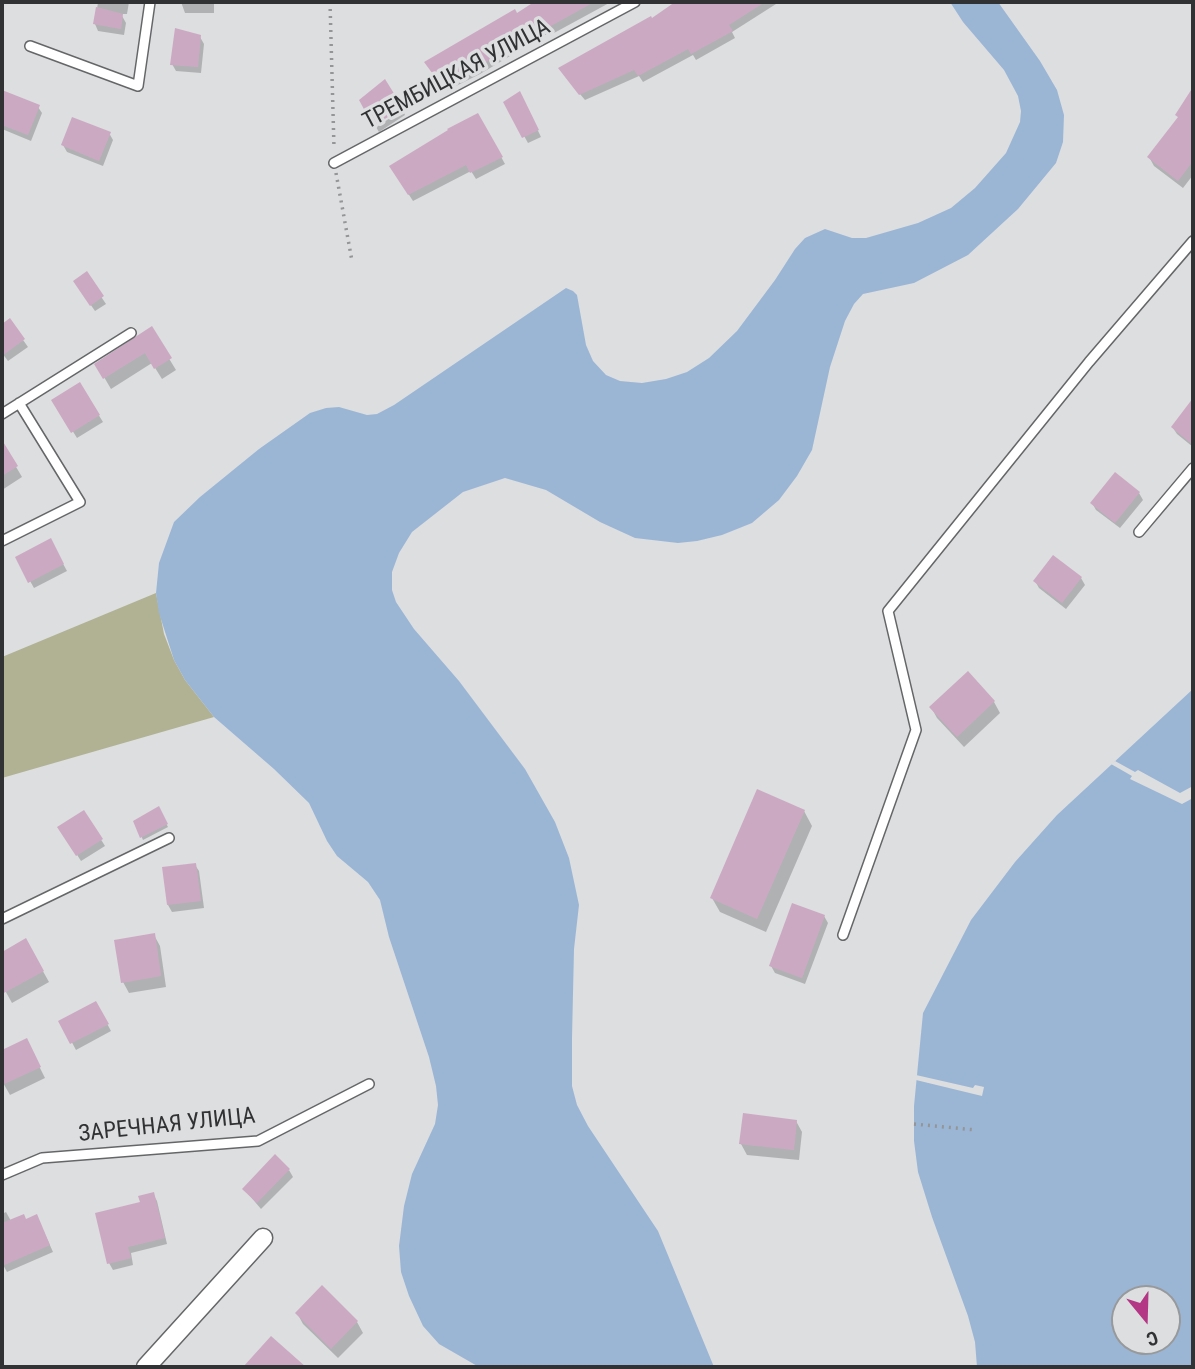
<!DOCTYPE html>
<meta charset="utf-8">
<style>
body{margin:0}
#map{position:relative;width:1195px;height:1369px;overflow:hidden;background:#dddee0;font-family:"Roboto Condensed",sans-serif}
canvas{display:block}
.frame{position:absolute;inset:0;border:4px solid #313233;pointer-events:none}
.north{position:absolute;left:1111px;top:1285px;width:70px;height:70px;box-sizing:border-box;background:#dddee0;border:2px solid #98999b;border-radius:50%;rotate:161deg;font-size:19px;font-weight:700;line-height:28px;text-align:center;color:#313233}
.north::after{content:'';display:block;margin:auto;width:24px;height:32px;background:#b43786;clip-path:polygon(50% 0,100% 100%,50% 72%,0 100%)}
</style>
<div id="map">
<canvas width="1195" height="1369"></canvas>
<div class="frame"></div>
<div class="north">С</div>
</div>
<script>
const c = document.querySelector('canvas').getContext('2d');
c.lineJoin = 'round';
function fill(path, color) { c.fillStyle = color; c.fill(path, 'evenodd'); }
const shape = rows => new Path2D(rows.map(r => 'M' + r).join(''));
function stroke(path, color, width, dash) { c.strokeStyle = color; c.lineWidth = width; c.lineCap = dash ? 'butt' : 'round'; c.setLineDash(dash || []); c.stroke(path); }
function write(font, color, halo, rows, align = 'center') {
  c.font = font + ' "Roboto Condensed",sans-serif'; c.lineWidth = 7; c.setLineDash([]); c.textBaseline = 'middle'; c.strokeStyle = halo; c.fillStyle = color; for (const [text, x, y, turn = 0] of rows) {
    c.save(); c.translate(x, y); c.rotate((+turn || 0) * Math.PI / 180); c.textAlign = isNaN(turn) ? turn : align; if (halo) c.strokeText(text, 0, 0); c.fillText(text, 0, 0); c.restore();
  }
}
const green = shape([
 [156,593,164,634,174,660,185,680,214,717,2,778,2,657]
]);
const water = shape([
 [950,2,998,2,1040,61,1057,90,1064,115,1063,142,1056,163,1018,209,968,255,914,283,863,294,854,304,845,321,830,367,812,450,797,476,779,500,752,523,722,535,697,541,678,543,635,538,600,522,546,490,505,478,463,492,412,532,399,553,392,572,392,590,396,602,414,629,459,681,525,769,555,822,569,858,579,905,574,949,572,1038,572,1086,577,1105,588,1126,658,1231,714,1367,479,1367,439,1344,423,1326,409,1296,401,1272,399,1246,404,1206,412,1174,435,1124,438,1105,436,1086,429,1057,389,937,380,900,368,882,337,856,327,841,309,803,274,769,214,717,185,680,174,660,159,613,156,593,159,563,174,522,200,497,259,449,310,413,326,408,339,407,367,415,377,414,394,405,566,288,573,291,577,295,586,345,593,361,606,375,620,381,642,383,666,379,687,372,709,358,737,331,775,280,795,249,805,238,825,229,852,238,866,238,918,223,951,208,975,188,1006,153,1020,122,1021,111,1018,96,1004,70,963,22],
 [1193,689,1193,1367,977,1367,975,1342,968,1316,932,1217,918,1172,914,1141,914,1106,923,1013,971,920,1015,862,1057,815],
 [1125,1299,1167,1299,1167,1341,1125,1341]
]);
const pier = shape([
 [1115,761,1135,772,1138,770,1180,793,1193,786,1193,798,1182,804,1130,779,1132,776,1111,764],
 [916,1075,973,1088,975,1085,984,1087,982,1096,916,1080]
]);
const shadow = shape([
 [98,2,129,2,127,14,121,14,126,23,124,35,98,31,95,24],
 [181,2,214,2,214,13,185,13],
 [537,2,611,2,554,33,552,31,480,74,446,91,430,69],
 [678,2,775,2,776,4,732,32,735,38,696,60,693,55,643,82,639,76,585,100,564,75,651,21],
 [200,37,204,44,201,73,176,71,172,64],
 [1193,90,1193,175,1183,188,1154,166,1149,157,1179,119,1177,115],
 [4,93,38,107,42,113,31,141,2,129,2,99],
 [523,100,541,137,528,143,505,102],
 [403,110,405,115,379,132,376,127],
 [478,115,505,164,476,179,471,171,413,201,391,167],
 [109,133,113,140,103,166,67,152,63,145],
 [86,274,106,304,95,311,79,288],
 [9,320,28,347,8,361,2,353,2,326],
 [151,329,176,370,162,379,152,363,111,389,97,365],
 [80,385,103,422,77,438,54,401],
 [1186,410,1193,416,1193,447,1177,434,1173,428],
 [2,443,22,477,2,490],
 [1139,493,1143,500,1120,528,1096,510,1092,503],
 [50,540,67,571,34,588,17,558],
 [1054,557,1081,578,1085,585,1066,609,1039,588,1035,581],
 [968,674,994,702,1000,713,964,747,937,718,931,707],
 [158,808,168,827,143,840,135,822],
 [804,811,812,826,766,932,720,912,712,898],
 [84,812,105,846,81,861,60,828],
 [195,865,199,871,204,908,172,912,168,905,164,869],
 [824,916,828,923,805,984,775,973,771,966],
 [154,935,160,946,166,987,129,993,123,982],
 [26,941,49,982,12,1003,2,985,2,954],
 [96,1003,111,1031,76,1050,61,1022],
 [26,1040,45,1078,10,1095,2,1081,2,1051],
 [796,1121,802,1132,799,1160,747,1155,741,1144],
 [289,1170,293,1177,261,1209,244,1189],
 [153,1194,157,1201,167,1244,131,1253,133,1265,113,1270,109,1263,142,1204],
 [6,1212,11,1221,40,1223,53,1252,7,1272,2,1263,2,1214],
 [297,1313,357,1322,363,1333,338,1358,303,1324]
]);
const building = shape([
 [534,2,594,2,549,27,547,25,476,68,441,85,424,62,515,9,517,13],
 [675,2,765,2,729,25,733,31,691,54,688,49,638,76,634,70,579,95,558,68,651,16,652,18],
 [96,7,123,14,121,29,93,24],
 [175,28,201,35,198,67,170,65],
 [385,79,403,108,373,126,359,100],
 [1193,87,1193,161,1178,181,1147,157,1178,117,1175,115],
 [2,90,40,105,28,135,2,125],
 [520,91,539,130,522,138,503,102],
 [478,113,503,157,470,173,466,165,408,195,389,166,448,130,447,129],
 [72,117,111,132,99,161,61,145],
 [87,271,104,296,90,306,73,281],
 [10,318,25,339,2,356,2,324],
 [152,326,172,358,154,369,145,353,103,379,94,364],
 [80,382,100,415,71,433,51,400],
 [1193,398,1193,445,1171,427],
 [2,440,18,466,2,476],
 [1115,472,1140,492,1115,523,1090,503],
 [51,538,64,564,28,583,15,557],
 [1053,555,1082,577,1062,603,1033,581],
 [968,671,995,701,957,737,929,707],
 [757,789,805,810,757,919,710,898],
 [159,806,168,824,140,838,133,821],
 [84,810,103,839,76,856,57,827],
 [196,863,201,901,167,905,162,867],
 [792,903,825,915,802,978,769,966],
 [155,933,161,976,121,983,114,940],
 [26,938,44,971,2,994,2,952],
 [96,1001,109,1024,70,1044,58,1021],
 [27,1038,41,1067,2,1085,2,1050],
 [743,1113,797,1120,794,1150,739,1144],
 [275,1154,290,1169,257,1203,242,1189],
 [154,1192,165,1238,128,1247,131,1258,107,1264,95,1213,140,1202,138,1196],
 [24,1214,26,1219,37,1214,50,1245,2,1266,2,1223],
 [322,1285,358,1321,331,1349,295,1313],
 [271,1336,306,1367,243,1367]
]);
const path = shape([
 [330,2,334,148],
 [336,173,352,261],
 [914,1124,976,1130]
]);
const lane = shape([
 [30,46,138,86,150,2],
 [334,163,635,2],
 [2,414,131,333],
 [1139,532,1193,468],
 [2,541,80,502,19,403],
 [2,919,169,838],
 [843,935,916,730,888,611,1089,362,1193,241],
 [2,1175,42,1158,258,1141,369,1084]
]);
const street = shape([
 [146,1367,263,1238]
]);
const streetNames = [
 ["ТРЕМБИЦКАЯ УЛИЦА",457,75,-28],
 ["ЗАРЕЧНАЯ УЛИЦА",167,1126,-6]
];
fill(green, '#b1b293');
fill(water, '#9bb6d5');
fill(pier, '#dddee0');
fill(shadow, '#0003');
fill(building, '#cca9c2');
stroke(lane, '#656668', 12);
stroke(street, '#656668', 21);
stroke(path, '#949596', 3.5, [2, 5]);
stroke(lane, '#fff', 9);
stroke(street, '#fff', 18);
write('23px', '#313233', '#dddee0', streetNames);
</script>
